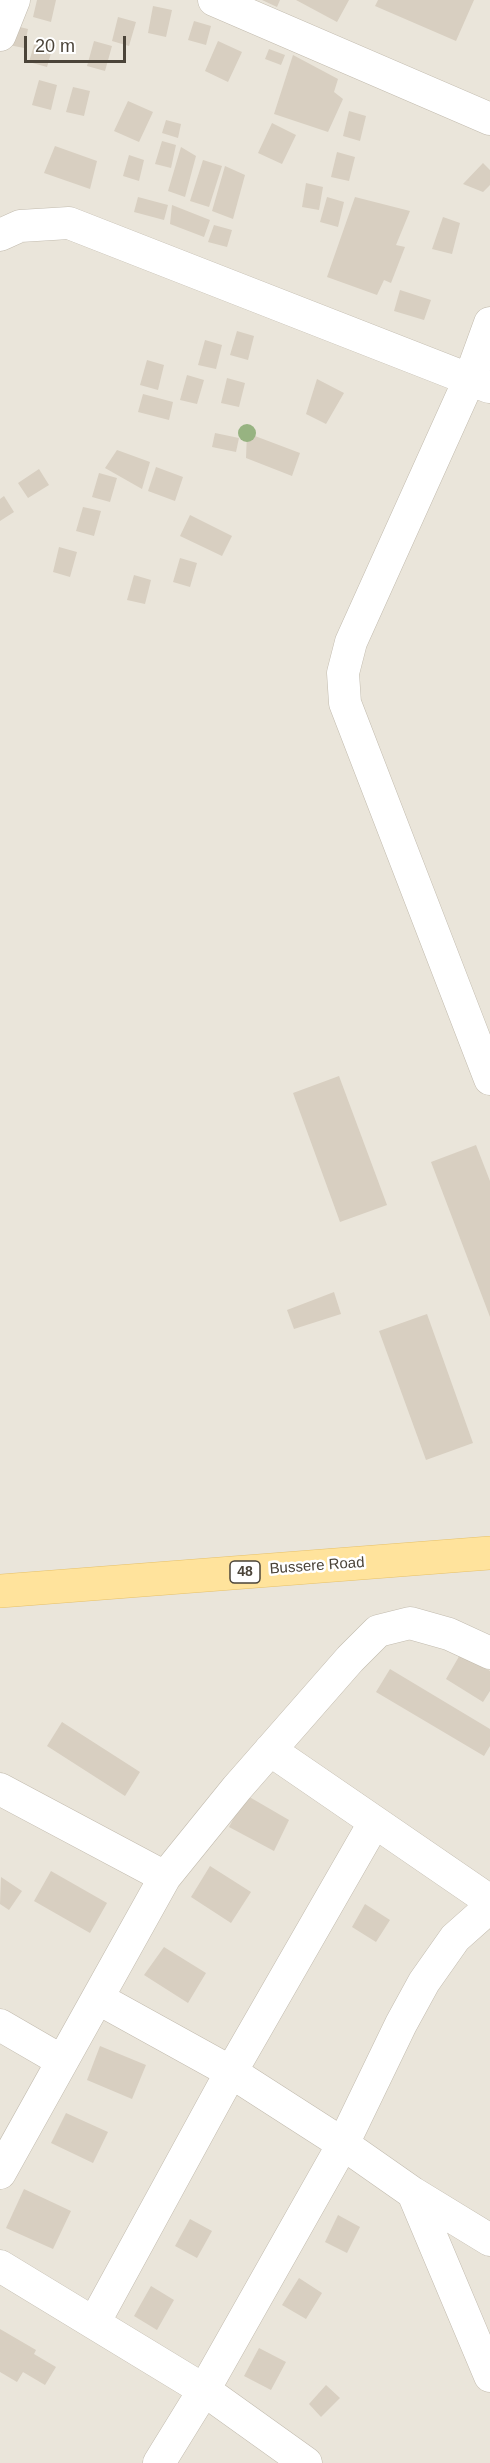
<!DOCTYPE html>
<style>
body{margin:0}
#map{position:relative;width:490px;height:2463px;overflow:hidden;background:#f6f3ec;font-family:Arial,sans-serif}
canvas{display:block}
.scale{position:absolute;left:24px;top:36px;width:102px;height:27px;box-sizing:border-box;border:3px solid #4b4439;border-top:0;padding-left:8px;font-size:18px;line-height:21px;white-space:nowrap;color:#4b4439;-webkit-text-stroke:4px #fff;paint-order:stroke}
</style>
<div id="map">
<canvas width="490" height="2463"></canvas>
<div class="scale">20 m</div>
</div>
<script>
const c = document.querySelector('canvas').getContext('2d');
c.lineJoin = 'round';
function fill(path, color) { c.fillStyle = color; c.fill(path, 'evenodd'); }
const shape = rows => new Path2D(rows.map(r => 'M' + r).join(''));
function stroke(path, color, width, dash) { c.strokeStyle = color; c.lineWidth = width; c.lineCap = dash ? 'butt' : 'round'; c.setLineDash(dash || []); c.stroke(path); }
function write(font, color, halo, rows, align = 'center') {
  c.font = font + ' Arial,sans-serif'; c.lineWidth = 5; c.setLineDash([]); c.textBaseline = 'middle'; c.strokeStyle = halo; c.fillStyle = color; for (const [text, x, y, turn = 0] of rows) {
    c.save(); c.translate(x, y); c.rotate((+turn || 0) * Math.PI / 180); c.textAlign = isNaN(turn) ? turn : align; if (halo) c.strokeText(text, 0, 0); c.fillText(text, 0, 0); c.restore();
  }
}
const residential = shape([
 [0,0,490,0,490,2463,0,2463]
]);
const building = shape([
 [37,0,56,0,51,22,33,17],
 [262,0,280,0,277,7],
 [296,0,349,0,337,22],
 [378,0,474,0,456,41,375,6],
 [153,6,172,10,166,37,148,33],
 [118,17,136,22,129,46,112,41],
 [194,21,211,26,206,45,188,40],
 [8,24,28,29,24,48,4,44],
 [36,38,54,43,47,67,29,62],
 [94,41,112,46,105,71,87,66],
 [218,41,242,52,228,82,205,71],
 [269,49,285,55,281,65,265,59],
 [293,55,338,79,334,92,343,99,328,132,274,114],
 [39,80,57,85,51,110,32,105],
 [73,87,90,91,84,116,66,112],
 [128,101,153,112,139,142,114,131],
 [349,111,366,116,360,141,343,136],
 [166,120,181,124,178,138,162,133],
 [272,123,296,135,282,164,258,153],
 [162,141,176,145,171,168,155,164],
 [55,146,97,161,90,189,44,173],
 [181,147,196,156,185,197,168,191],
 [337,152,355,157,349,181,331,177],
 [129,155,144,160,139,181,123,176],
 [203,160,222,166,209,207,190,201],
 [483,163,490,170,490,185,483,192,463,184],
 [225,166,245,175,233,219,212,211],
 [306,183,323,187,319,210,302,207],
 [138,197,168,205,164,220,134,212],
 [327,197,344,202,338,227,320,222],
 [355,197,410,211,396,245,405,247,391,283,384,280,377,295,327,277],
 [172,205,210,220,204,237,170,224],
 [443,217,460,223,452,254,432,249],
 [214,225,232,230,227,247,208,242],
 [400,290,431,300,424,320,394,311],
 [237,331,254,336,248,360,230,355],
 [205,340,222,345,216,369,198,365],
 [147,360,164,365,158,390,140,385],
 [187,375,204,380,197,404,180,400],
 [227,378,245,383,239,407,221,403],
 [317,379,344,393,326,424,306,414],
 [143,394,173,402,169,420,138,412],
 [215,433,239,438,236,452,212,447],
 [247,433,300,453,292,476,246,458],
 [117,450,150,462,142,489,105,468],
 [156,467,183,477,175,501,148,491],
 [39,469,49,485,28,498,18,483],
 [99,473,117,478,110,502,92,497],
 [4,496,14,512,0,521,0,499],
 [83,507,101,511,94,536,76,531],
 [190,515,232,536,222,556,180,536],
 [59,547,77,552,70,577,53,572],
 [180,558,197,563,190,587,173,582],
 [134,575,151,580,145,604,127,600],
 [339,1076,387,1205,340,1222,293,1093],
 [476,1145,490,1181,490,1317,431,1162],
 [334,1292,341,1314,294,1329,287,1310],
 [427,1314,473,1443,426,1460,379,1331],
 [461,1653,490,1671,490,1691,483,1702,446,1679],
 [390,1669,490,1729,490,1746,484,1756,376,1692],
 [62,1722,140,1772,125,1796,47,1746],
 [246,1795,289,1820,274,1851,229,1827],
 [210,1866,251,1892,231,1923,191,1897],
 [51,1871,107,1903,90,1933,34,1901],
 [1,1877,22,1891,9,1910,0,1904],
 [365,1904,390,1920,376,1942,352,1927],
 [164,1947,206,1973,188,2003,144,1975],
 [100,2046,146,2065,132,2099,87,2080],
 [66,2113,108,2132,93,2163,51,2143],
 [24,2189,71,2211,53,2249,6,2228],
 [338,2215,360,2227,347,2253,325,2242],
 [190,2219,212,2231,197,2258,175,2246],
 [299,2278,322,2293,306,2319,282,2305],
 [151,2286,174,2300,157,2330,134,2316],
 [0,2329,36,2350,34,2354,56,2367,45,2385,23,2372,17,2382,0,2372],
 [259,2348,286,2362,271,2390,244,2376],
 [326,2385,340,2398,321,2417,309,2404]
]);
const street = shape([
 [214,0,490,119],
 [0,35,14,0],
 [0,235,20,226,69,223,489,387],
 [490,323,470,378,351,642,343,673,345,703,490,1079],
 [270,1750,490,1901],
 [0,1789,165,1877],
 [99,1999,231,2072,343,2144,413,2193,490,2240],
 [0,2025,62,2061],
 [0,2173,165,1877,237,1788,350,1659,378,1631,410,1623,449,1634,490,1653],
 [413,2193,490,2376],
 [0,2266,204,2390,306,2463],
 [94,2323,231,2072,374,1823],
 [159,2463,204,2390,343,2144,401,2024,424,1982,455,1938,490,1907]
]);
const primary = shape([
 [0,1591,490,1553]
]);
const trees = [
 [247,433]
];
const shields = [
 [245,1572,30]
];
const shieldNames = [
 ["48",245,1572]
];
const streetNames = [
 ["Bussere Road",317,1566,-4]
];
fill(residential, '#eae5da');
fill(building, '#d8cfc1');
stroke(street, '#c2bbae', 33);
stroke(primary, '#e6c16a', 34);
stroke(street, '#fff', 32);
stroke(primary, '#ffe39c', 33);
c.fillStyle = '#97b381';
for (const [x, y] of trees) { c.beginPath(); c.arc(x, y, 9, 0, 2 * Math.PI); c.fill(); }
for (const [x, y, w] of shields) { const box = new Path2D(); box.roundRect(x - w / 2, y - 11, w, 22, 4.5); c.fillStyle = '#fff'; c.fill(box); stroke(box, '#4b4439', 1.5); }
write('bold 14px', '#4b4439', null, shieldNames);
write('15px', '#4b4439', '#fff', streetNames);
</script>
